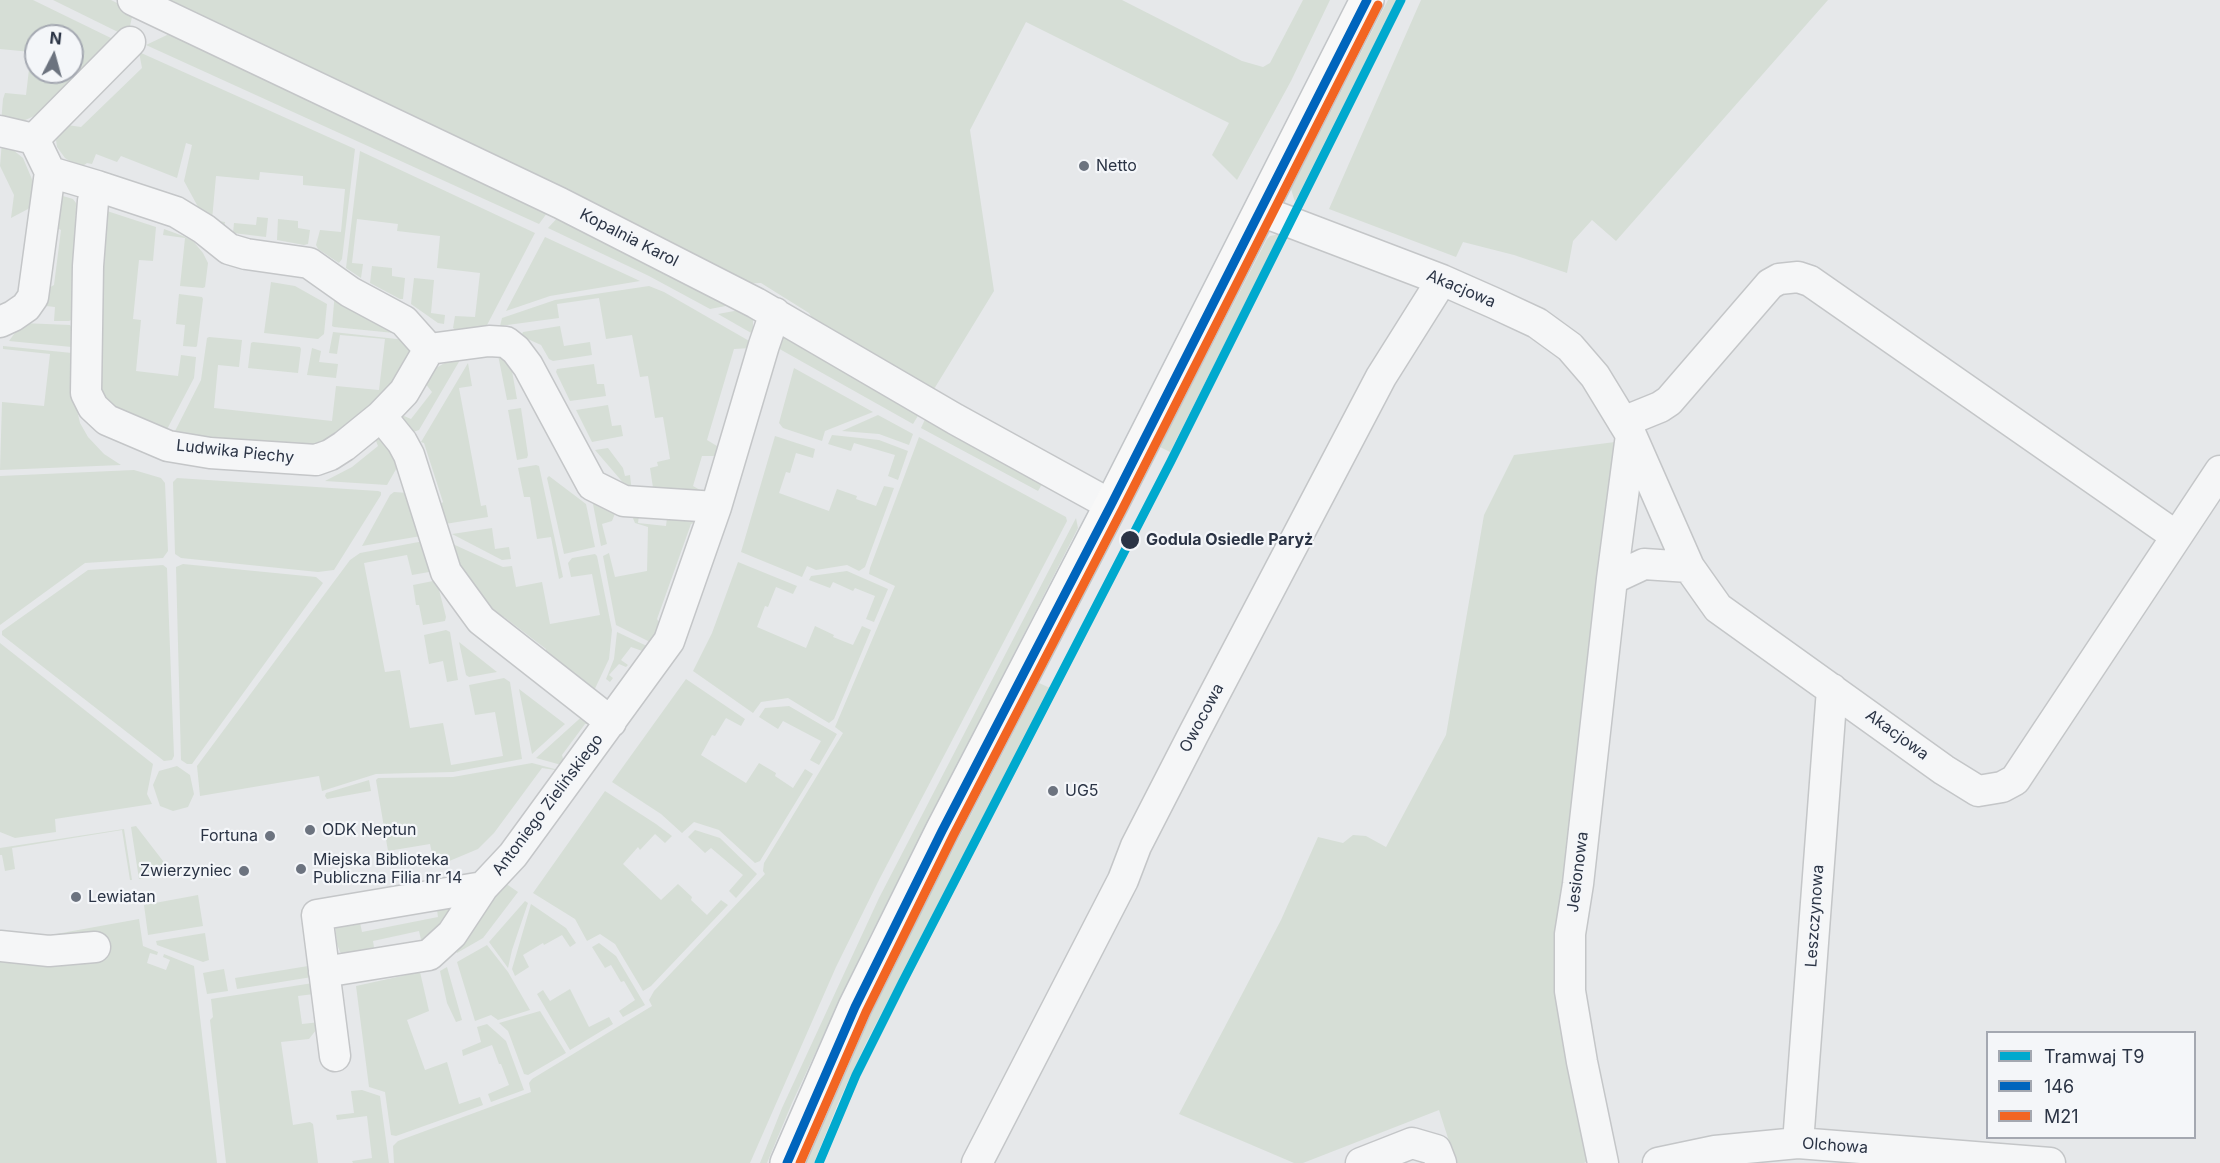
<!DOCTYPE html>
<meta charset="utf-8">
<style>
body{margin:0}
#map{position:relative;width:2220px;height:1163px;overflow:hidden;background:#e6e8ea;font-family:Inter,sans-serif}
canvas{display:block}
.legend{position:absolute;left:1986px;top:1031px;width:210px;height:108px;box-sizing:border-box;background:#f4f6f9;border:2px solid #a4a8b1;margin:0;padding:8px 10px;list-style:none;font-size:18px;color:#2b3445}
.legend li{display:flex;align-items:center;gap:12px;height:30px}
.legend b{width:30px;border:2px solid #a4a8b1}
.north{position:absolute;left:24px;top:24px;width:60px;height:60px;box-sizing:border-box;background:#f4f6f9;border:2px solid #a4a8b1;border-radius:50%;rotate:6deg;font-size:16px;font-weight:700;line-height:24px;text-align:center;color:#2b3445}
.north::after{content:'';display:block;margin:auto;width:21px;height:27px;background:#6c737f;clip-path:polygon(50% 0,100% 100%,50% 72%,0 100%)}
</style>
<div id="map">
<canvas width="2220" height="1163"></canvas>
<ul class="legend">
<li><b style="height:8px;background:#00a9ce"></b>Tramwaj T9</li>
<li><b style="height:8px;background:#0065bd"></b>146</li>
<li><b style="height:8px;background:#f26522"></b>M21</li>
</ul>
<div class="north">N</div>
</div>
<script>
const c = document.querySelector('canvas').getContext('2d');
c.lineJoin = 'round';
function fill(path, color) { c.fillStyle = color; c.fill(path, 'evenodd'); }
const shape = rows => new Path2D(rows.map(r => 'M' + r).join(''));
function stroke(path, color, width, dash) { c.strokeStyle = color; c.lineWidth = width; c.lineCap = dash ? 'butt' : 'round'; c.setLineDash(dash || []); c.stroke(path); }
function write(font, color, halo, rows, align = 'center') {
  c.font = font + ' Inter,sans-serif'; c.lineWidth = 4.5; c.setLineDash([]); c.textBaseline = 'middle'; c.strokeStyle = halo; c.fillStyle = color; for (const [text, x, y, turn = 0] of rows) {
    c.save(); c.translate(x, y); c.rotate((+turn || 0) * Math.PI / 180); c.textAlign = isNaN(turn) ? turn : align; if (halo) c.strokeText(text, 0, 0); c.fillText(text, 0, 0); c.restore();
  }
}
const green = shape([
 [0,0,33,0,115,40,39,114,23,121,6,123,1,123,3,99,5,93,26,95,31,52,0,49],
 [36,36,72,36,72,72,36,72],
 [53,0,111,0,127,8,132,17,130,26,122,34],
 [142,0,1122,0,1242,61,1263,67,1270,63,1303,0,1330,0,1291,81,1237,180,1212,155,1229,123,1026,22,970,130,994,291,931,394,819,329,809,313,761,283,738,284],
 [1388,0,1396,0,1295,202,1291,189],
 [1421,0,1828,0,1616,241,1592,220,1573,241,1567,273,1514,255,1463,242,1456,257,1329,209],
 [177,33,550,209,539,224,146,45,167,35],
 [139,52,355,149,342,259,339,263,318,249,316,245,320,230,341,232,345,189,303,185,303,176,260,172,259,180,216,176,212,220,225,222,224,230,204,218,184,181,192,145,186,143,177,178,121,156,117,162,96,154,92,164,87,163,80,168,65,158,57,147,56,140,58,134,67,125,81,127,142,68],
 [2,141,23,158,34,184,35,201,28,209,11,218,14,195,0,166],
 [360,151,535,233,486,327,456,330,453,328,455,316,475,317,480,273,437,268,440,236,397,231,398,224,357,219,352,263,363,264,361,278,346,268],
 [56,194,73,199,76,203,74,319,69,321,54,321,55,307,46,306,47,289,54,285,61,230,57,228],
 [104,210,156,227,153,261,139,260,133,319,141,320,136,371,178,376,181,355,196,357,194,378,164,435,115,417,94,393],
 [560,215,736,304,710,309,649,276,548,228],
 [257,217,268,218,266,237,233,233,234,223,256,225],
 [278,219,298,221,298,228,310,230,308,244,304,245,277,240],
 [164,229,183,236,193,241,203,253,208,263,205,287,203,288,180,286,185,238,163,235],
 [1280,234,1170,452,1160,447,1267,239,1270,236],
 [545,237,640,281,550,296,506,311],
 [372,266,392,268,392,276,405,278,403,299,400,299,370,283],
 [414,278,434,280,431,313,445,315,444,324,438,323,411,304],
 [271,282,295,286,327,304,324,334,318,339,264,333],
 [649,286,664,292,751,342,751,348,734,349,707,440,722,449,720,456,702,456,693,486,709,495,654,494,650,468,658,466,657,462,670,459,663,417,655,418,648,376,640,377,632,335,606,339,599,298,557,304,559,318,500,326,502,318,555,300],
 [335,292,404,334,334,327,332,326],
 [179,294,202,297,203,299,197,346,196,347,183,346,185,325,176,324],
 [745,309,753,313,753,334,718,314],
 [22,323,70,325,73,329,72,347,9,341],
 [560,326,564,346,590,342,592,355,553,361,549,359,541,345,521,336,523,332],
 [333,332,406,340,410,353,408,370,326,448,172,437,201,380,207,338,209,337,242,340,239,367,218,365,214,408,332,421,336,386,379,390,385,339,340,335,337,354,329,353],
 [789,333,922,409,913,424,776,347,780,340],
 [253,342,300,347,301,349,298,373,248,368,251,343],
 [3,346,72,353,73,393,80,423,88,437,104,454,121,465,0,470,2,402,44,406,50,354,3,349],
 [312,348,321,351,319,362,338,364,336,378,307,375],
 [474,351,509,354,517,399,507,400,498,355,476,358],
 [459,355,460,360,419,430,407,434,397,413,411,419,432,392,421,378,425,374],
 [468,363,472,386,459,388,481,506,486,505,488,517,439,525,435,510,443,502,424,443,421,442],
 [594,364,597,384,604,384,606,396,570,401,556,372,557,369],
 [794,368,873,412,825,431,822,441,783,428,779,423],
 [608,405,612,426,621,425,623,436,592,442,576,410],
 [521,408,528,455,527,458,517,460,508,410],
 [928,413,1045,479,1038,491,921,428],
 [878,415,913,434,909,445,879,434,842,431],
 [372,431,378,431,399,464,387,485,325,481,352,467,378,446],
 [832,435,879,440,908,451,898,480,888,476,895,455,854,443,851,451,828,444],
 [775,436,815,449,813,458,796,453,790,473,786,472,779,493,829,511,837,489,857,496,856,499,876,506,884,486,894,488,865,567,859,571,847,565,816,570,807,566,802,577,741,552],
 [919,437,1066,517,1067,521,880,878,836,967,750,1163,394,1163,393,1146,398,1141,531,1092,529,1083,532,1079,652,1006,649,1000,654,991,765,874,763,871,764,863,843,733,835,727,895,586,869,574,870,568],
 [1615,442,1560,956,1592,1159,1584,1163,1456,1163,1439,1110,1303,1163,1294,1163,1179,1114,1281,920,1318,837,1343,843,1353,835,1366,836,1386,847,1446,735,1484,515,1514,455],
 [608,448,623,468,625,476,630,475,632,493,595,450],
 [536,465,539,466,563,577,559,579,551,537,537,539,530,497,524,497,518,468],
 [134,470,161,478,165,483,168,551,163,558,85,563,0,625,0,476],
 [549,476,586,504,595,547,564,554,547,478],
 [177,478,378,491,381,492,381,495,334,570,318,572,181,558,175,554,173,482],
 [394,492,408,493,421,536,362,546,390,495],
 [599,497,616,511,612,521,602,524,607,544,601,546,593,504],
 [640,508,638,523,666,526,668,510,702,520,691,524,657,619,662,627,652,643,616,625,603,556,609,553,615,577,647,571,648,527,635,523,632,516],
 [1076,518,1078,528,867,942,792,1103,767,1163,760,1163,782,1108,879,898],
 [492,528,495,549,509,547,511,559,502,560,452,534],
 [444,540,503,567,512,566,516,587,542,582,550,624,600,615,592,574,571,577,568,563,572,558,595,554,597,556,612,630,609,659,591,697,545,662,546,649,504,617,490,619],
 [424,541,430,565,429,572,412,575,407,555,364,563,385,672,400,670,410,728,443,723,451,765,503,756,495,712,475,715,469,685,504,678,510,682,522,759,453,772,376,774,322,791,319,776,200,796,197,766,350,560,360,553],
 [738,562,797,586,793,594,776,587,768,607,765,606,757,627,806,648,815,626,834,635,833,637,853,645,862,626,871,630,834,719,829,723,788,698,761,702,753,713,693,671,712,633],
 [183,564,316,577,323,583,192,764,187,764,181,760,176,567],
 [163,565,167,568,174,756,172,760,164,761,2,635,2,631,88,570],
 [847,571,888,589,874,622,866,619,875,596,855,588,853,591,833,582,830,588,809,580,811,576],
 [433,581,437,582,446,617,445,621,423,625,419,605,416,605,413,585],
 [446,630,450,632,458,680,447,682,443,661,429,664,424,635],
 [617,632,649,647,648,653,631,647,621,660,628,665,626,667,619,664,609,675,613,678,610,682,606,679,614,659],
 [459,642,497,672,469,677,466,675],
 [0,643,153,764,147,794,152,804,55,819,56,832,15,838,0,832],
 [686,679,745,719,741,726,726,718,715,736,712,735,701,755,746,783,759,763,776,773,775,776,793,788,805,769,813,774,760,861,755,863,719,830,694,822,682,833,661,814,612,782],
 [1039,683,1050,688,867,1041,839,1101,814,1163,805,1163,837,1087,908,937],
 [519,689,565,724,532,754],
 [789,706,837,734,819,765,810,760,821,741,783,721,778,729,759,717,765,708],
 [587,712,596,724,585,724,562,755,565,766,536,758],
 [532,763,562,771,542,768,494,833,478,849,435,867,430,844,388,851,376,780,378,778,453,777],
 [177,766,190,775,194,794,188,807,173,811,160,806,153,785,159,771],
 [369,780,371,791,327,799,325,796,326,793],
 [605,791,656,824,672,836,665,843,655,834,640,850,638,847,623,864,661,900,678,884,692,897,691,900,707,915,721,900,728,905,651,986,643,991,615,944,600,934,587,941,575,919,533,893],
 [136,826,163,861,164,876,139,879,131,827],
 [124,829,132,880,130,880,122,830,12,848,15,869,5,871,2,855,0,855,0,848],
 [695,830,720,838,757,874,736,898,729,891,743,875,711,848,705,853,688,837],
 [505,883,518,892,483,938,457,953,453,943],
 [198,895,203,926,148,935,144,905],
 [438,901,459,910,422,944,419,931,373,941,375,954,346,957,340,952,337,944,335,923,359,918,362,932,438,917,436,903],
 [525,901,528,903,512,950,508,968,489,942],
 [531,904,566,928,576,943,570,947,562,935,544,945,543,943,523,955,529,967,515,976,512,969],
 [139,919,143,946,158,952,157,955,150,953,147,963,166,970,170,960,163,957,164,954,194,966,217,1163,0,1163,0,961,23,940],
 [205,933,209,960,203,962,157,945,156,941],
 [599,943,616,956,645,1005,623,1017,619,1011,635,1000,624,981,621,982,611,965,605,968,592,947],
 [487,945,508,972,530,1010,498,1020,491,1015,475,1021,457,962],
 [308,966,311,968,312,977,237,989,235,978],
 [447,967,462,1020,456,1022,447,1003,440,971],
 [224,969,228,991,207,994,203,973],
 [420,972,429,1011,407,1020,425,1070,447,1062,459,1104,480,1097,483,1105,396,1136,391,1135,385,1092,369,1087,356,986],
 [313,983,314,994,298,996,302,1024,320,1022,320,1025,309,1039,281,1042,293,1125,310,1122,313,1124,318,1163,226,1163,210,1020,213,1017,211,999],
 [570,989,589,1027,609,1017,613,1024,570,1050,537,994,543,990,550,1001],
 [540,1011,566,1053,528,1075,524,1074,508,1031,499,1023],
 [487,1024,506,1041,524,1090,491,1102,488,1094,509,1085,501,1064,499,1064,492,1045,463,1056,462,1050,481,1042,477,1027],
 [362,1090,380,1096,389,1163,353,1163,352,1161,372,1158,367,1116,337,1120,336,1115,354,1113,351,1091]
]);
const minor = shape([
 [133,0,560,203,756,303,955,419,1111,505],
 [0,131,34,139],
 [50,172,97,186,93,201,88,266,86,393,93,407,107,420,168,446,210,453,316,460,330,455,344,446,381,416,404,392,429,349],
 [97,186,176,212,204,229,229,249,246,254,309,263,350,292,404,321,429,349],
 [1261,211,1442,280,1494,303,1537,323,1570,347,1595,376,1631,435,1689,567,1718,608,1944,770,1978,791,2002,787,2015,780,2220,471],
 [0,322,13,316,26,307,33,297,50,172,34,139,130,42],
 [429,349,489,341,506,342,516,350,528,366,592,485,624,501,716,507],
 [381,416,402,442,409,455,446,572,481,620,611,722],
 [1623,422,1660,407,1669,401,1770,284,1779,279,1798,277,1810,281,2176,536],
 [1612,579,1644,564,1689,567],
 [0,946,49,951,95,947],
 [324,972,429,955,452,934,483,887],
 [335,1056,317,915,483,887,513,855,669,641,716,507,764,345,775,313],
 [1798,1143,1832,689],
 [977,1163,1123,880,1136,846,1193,735,1381,377,1442,280],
 [1361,1163,1412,1143,1436,1150,1441,1163],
 [1603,1163,1582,1062,1570,991,1570,934,1578,884,1612,579,1631,435],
 [1658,1163,1715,1151,1798,1143,2050,1163]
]);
const major = shape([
 [787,1163,855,1007,942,831,1111,505,1367,0]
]);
const bus1 = shape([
 [787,1163,855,1007,942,831,1111,505,1367,0]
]);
const bus2 = shape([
 [800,1163,866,1012,953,836,1122,510,1378,5]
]);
const tram1 = shape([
 [819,1163,856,1075,902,983,1171,461,1401,0]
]);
const markers = [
 [1084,166,6,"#6c737f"],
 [1130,540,10,"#2b3445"],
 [1053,791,6,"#6c737f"],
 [310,830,6,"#6c737f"],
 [270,836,6,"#6c737f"],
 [301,869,6,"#6c737f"],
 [244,871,6,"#6c737f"],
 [76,897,6,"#6c737f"]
];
const poiNames = [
 ["Netto",1096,166],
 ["UG5",1065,791],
 ["ODK Neptun",322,830],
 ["Fortuna",258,836,"right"],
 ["Miejska Biblioteka",313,860],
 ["Publiczna Filia nr 14",313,878],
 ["Zwierzyniec",232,871,"right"],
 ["Lewiatan",88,897]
];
const streetNames = [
 ["Kopalnia Karol",629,238,27],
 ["Akacjowa",1461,289,23],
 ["Ludwika Piechy",235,452,6],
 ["Owocowa",1202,718,-62],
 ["Akacjowa",1897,735,36],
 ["Antoniego Zielińskiego",548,805,-53],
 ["Jesionowa",1578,872,-83],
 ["Leszczynowa",1815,916,-86],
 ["Olchowa",1835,1146,4]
];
const stopNames = [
 ["Godula Osiedle Paryż",1146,540]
];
fill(green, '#d6ded6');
stroke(minor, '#c4c6c8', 33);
stroke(major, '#c2c5c8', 36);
stroke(minor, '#f5f6f7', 30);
stroke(major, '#f8f8f8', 33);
stroke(bus1, '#0065bd', 9);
stroke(bus2, '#f26522', 9);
stroke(tram1, '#00a9ce', 9);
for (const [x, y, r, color] of markers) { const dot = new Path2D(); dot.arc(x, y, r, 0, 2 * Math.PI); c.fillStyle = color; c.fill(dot); stroke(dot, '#f4f6f9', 2); }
write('16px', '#2b3445', '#f4f6f9', poiNames, 'left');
write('16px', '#2b3445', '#f4f6f9', streetNames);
write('bold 16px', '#2b3445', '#f4f6f9', stopNames, 'left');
</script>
